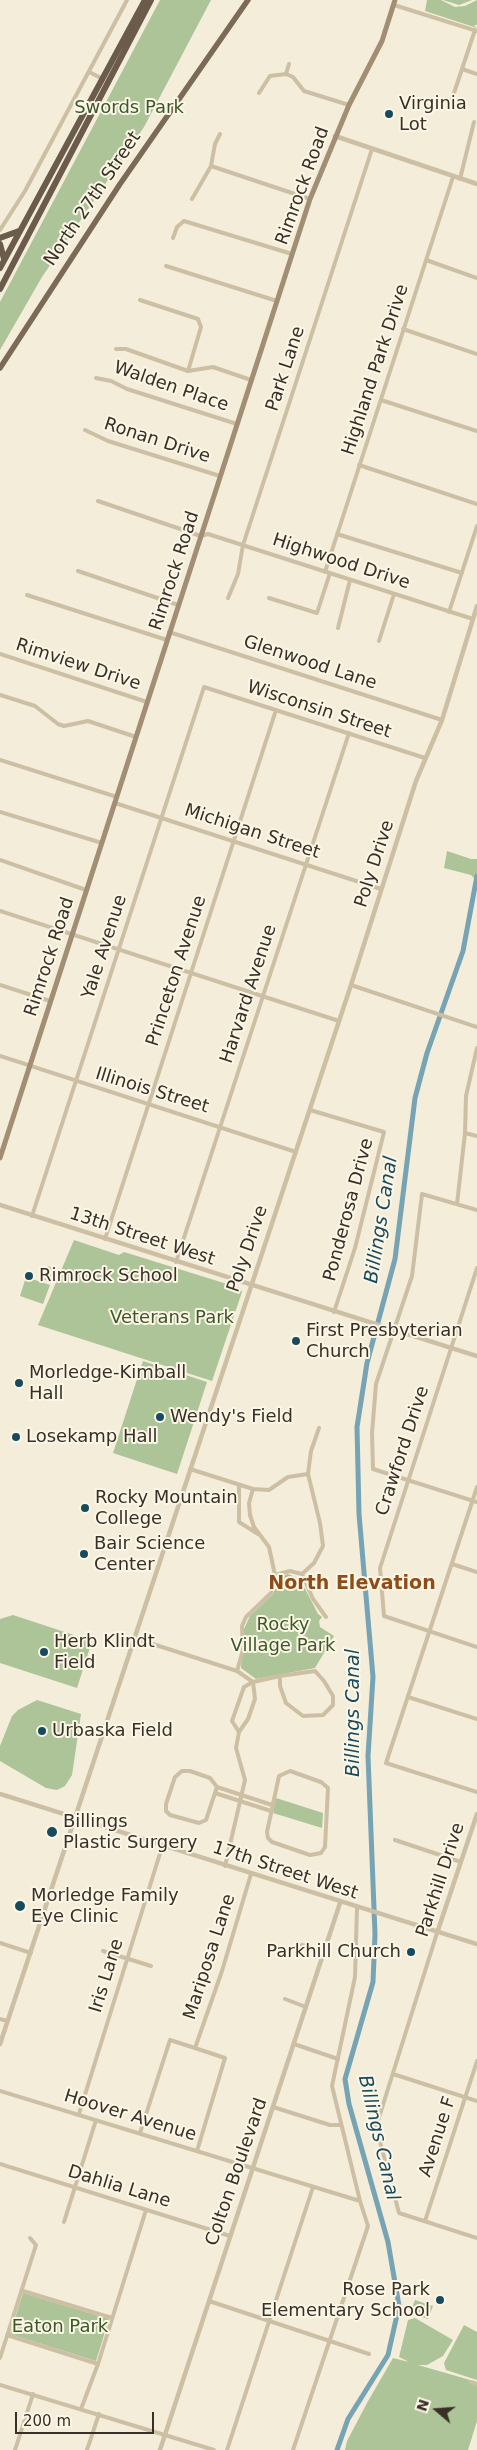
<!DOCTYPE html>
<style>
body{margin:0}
#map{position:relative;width:477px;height:2450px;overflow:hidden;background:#f4edd9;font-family:"DejaVu Sans",sans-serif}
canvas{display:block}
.north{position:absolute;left:412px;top:2385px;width:50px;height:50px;-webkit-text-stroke:4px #fbf6e6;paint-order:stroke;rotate:288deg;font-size:14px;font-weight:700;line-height:20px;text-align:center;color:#382f26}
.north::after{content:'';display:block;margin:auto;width:18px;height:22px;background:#382f26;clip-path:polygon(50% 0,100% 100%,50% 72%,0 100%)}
.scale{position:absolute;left:15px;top:2412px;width:139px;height:22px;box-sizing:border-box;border:2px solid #382f26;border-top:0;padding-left:6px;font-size:15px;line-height:18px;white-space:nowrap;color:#382f26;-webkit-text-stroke:4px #fbf6e6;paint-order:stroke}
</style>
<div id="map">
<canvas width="477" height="2450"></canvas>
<div class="north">N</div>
<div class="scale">200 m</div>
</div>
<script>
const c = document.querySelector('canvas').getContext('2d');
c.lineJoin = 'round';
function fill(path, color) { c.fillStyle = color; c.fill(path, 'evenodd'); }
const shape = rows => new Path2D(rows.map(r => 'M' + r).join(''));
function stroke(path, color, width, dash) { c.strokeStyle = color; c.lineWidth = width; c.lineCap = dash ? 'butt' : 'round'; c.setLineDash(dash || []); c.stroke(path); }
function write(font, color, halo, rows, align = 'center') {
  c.font = font + ' "DejaVu Sans",sans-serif'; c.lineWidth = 4; c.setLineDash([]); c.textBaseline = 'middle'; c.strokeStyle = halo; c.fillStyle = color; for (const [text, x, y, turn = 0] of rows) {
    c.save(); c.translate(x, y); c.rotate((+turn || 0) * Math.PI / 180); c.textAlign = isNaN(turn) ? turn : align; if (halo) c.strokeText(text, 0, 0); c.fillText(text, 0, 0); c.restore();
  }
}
const green = shape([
 [160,0,211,0,144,127,42,277,0,350,0,302],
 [427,0,441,0,455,7,465,6,477,0,477,25,474,25,477,28,425,11],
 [443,0,472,0,459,5],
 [447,851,471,859,477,859,477,881,471,875,444,868],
 [74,1240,119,1255,124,1252,240,1288,242,1292,212,1381,38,1325],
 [48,1266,56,1269,51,1282,43,1279],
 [26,1277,50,1285,43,1304,20,1296],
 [143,1361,207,1382,177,1474,113,1453],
 [288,1574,300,1579,318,1614,322,1617,319,1621,320,1627,334,1636,315,1668,256,1679,241,1668,244,1629,250,1616,273,1594,277,1578],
 [13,1615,92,1641,77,1688,0,1663,0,1619],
 [37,1700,81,1714,72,1775,65,1786,57,1790,46,1788,0,1761,0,1746,12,1716,18,1710],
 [276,1798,323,1813,322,1828,273,1813],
 [23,2293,109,2319,96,2361,10,2334],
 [415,2300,433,2306,428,2319,410,2313],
 [415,2318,453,2340,443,2356,427,2365,418,2365,477,2382,477,2421,468,2450,345,2450,347,2441,367,2403,393,2358,409,2362,399,2357,408,2320],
 [464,2325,477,2332,477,2380,446,2370,444,2363]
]);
const canal = shape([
 [337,2450,348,2419,388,2355,399,2306,388,2242,349,2104,345,2079,373,1982,375,1934,368,1756,373,1677,359,1514,357,1427,367,1363,395,1259,415,1098,427,1053,463,951,477,876]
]);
const minor = shape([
 [394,5,477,31],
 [462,69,477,74],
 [89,72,103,79],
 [286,74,289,64],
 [259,93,270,76,286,74,293,77,304,91,349,105],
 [451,102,475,30],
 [211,166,215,144,220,134],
 [460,179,474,122],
 [192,199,211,166,310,199],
 [0,230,25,191,127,0],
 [173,238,177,227,184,221,292,254],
 [426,260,477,278],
 [166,266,277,301],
 [140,300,198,319,201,327,188,371],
 [403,329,477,354],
 [116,349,126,349,188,371,213,367,251,380],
 [96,378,111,381,127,389,237,424],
 [381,400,477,431],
 [85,430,108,441,220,476],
 [359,465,477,504],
 [98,501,201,536,208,534,473,619],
 [337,534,462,573],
 [78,571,178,605],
 [325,572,453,177],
 [27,595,167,640],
 [228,598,238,574,243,545,372,149],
 [269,598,317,613,330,573],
 [449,612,477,526],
 [338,628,350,580],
 [169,632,442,720],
 [379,641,394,594],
 [0,654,147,702],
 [0,695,35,706,58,724,64,726,88,721,136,737],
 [0,760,117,797],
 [115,803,381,889],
 [0,812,102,843],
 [0,860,86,890],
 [0,911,339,1021],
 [0,985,50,1001],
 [351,985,477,1027],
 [0,1056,296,1152],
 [310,1110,384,1132,355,1248,334,1312],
 [465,1133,477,1136],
 [457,1204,465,1133,466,1096,477,1048],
 [477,1210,422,1194,412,1276,376,1384,372,1433,373,1469,477,1502],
 [32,1216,204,687,425,758],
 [105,1239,276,710],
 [176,1262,349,733],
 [477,1268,380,1568,384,1616,477,1647],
 [190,1469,253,1489,269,1490,288,1477,308,1474],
 [239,1485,239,1522,258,1534],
 [477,1487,386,1763,477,1792],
 [452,1564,477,1572],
 [302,1574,314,1563,323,1546,320,1523,308,1474,311,1451,319,1428],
 [275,1575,290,1571,302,1574,313,1599,326,1617],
 [134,1638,237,1671,253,1682,255,1699,248,1719,239,1732,236,1748,245,1780,225,1866],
 [237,1671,243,1650,242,1626,246,1617,271,1593,275,1575,269,1547,254,1527,250,1515,249,1503,253,1489],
 [315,1671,324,1681,333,1696,333,1705,323,1715,303,1716,286,1703,280,1686,280,1676,315,1671],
 [408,1697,477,1719],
 [239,1732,232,1721,244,1687,253,1682,280,1676],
 [182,1771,190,1771,210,1778,217,1787,206,1820,199,1823,170,1815,166,1811,166,1804,175,1777,182,1771],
 [290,1771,321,1782,328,1788,325,1847,321,1853,310,1855,272,1842,268,1838,267,1832,279,1776,290,1771],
 [217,1787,272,1805],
 [215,1793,271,1811],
 [395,1840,461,1862],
 [437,1933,376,2127,399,2213,477,2238],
 [0,1943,31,1953],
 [302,1945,324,1952],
 [103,1951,151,1966],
 [285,1999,306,2007],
 [0,2019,7,2021],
 [294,2044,338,2059],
 [195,2048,222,1971,251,1874],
 [393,2074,477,2101],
 [0,2091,360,2201],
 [273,2107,330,2125,341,2125],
 [79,2114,162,1847],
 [140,2133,170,2040,195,2048,225,2058,197,2151],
 [0,2164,230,2236],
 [425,2221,477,2061],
 [64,2222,96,2120],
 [23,2291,112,2318],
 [209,2301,369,2354],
 [7,2335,98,2364],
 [0,2358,36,2245,30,2238],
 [471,2382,477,2384],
 [0,2385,214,2450],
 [81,2409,98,2364,146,2210],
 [15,2450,33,2394],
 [87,2450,99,2414],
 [227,2450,313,2187],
 [293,2450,368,2226,360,2201,332,2086,355,1977,357,1908]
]);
const tertiary = shape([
 [335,136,477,184],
 [0,1205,477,1356],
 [0,1794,477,1944],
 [437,1933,477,1814],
 [0,2044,351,985,416,781,442,720,477,606],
 [160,2450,340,1903]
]);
const secondary = shape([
 [0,1158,310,199,349,105,382,41,395,0]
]);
const primary = shape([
 [0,368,120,184,248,0]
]);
const trunk = shape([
 [0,238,19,231],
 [0,244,4,259],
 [0,268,145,0],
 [0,289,151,0]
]);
const markers = [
 [389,114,5,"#184a5d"],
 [29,1276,5,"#184a5d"],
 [296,1341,5,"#184a5d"],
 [19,1383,5,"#184a5d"],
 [160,1417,5,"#184a5d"],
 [16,1437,5,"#184a5d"],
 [85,1508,5,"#184a5d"],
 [84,1554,5,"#184a5d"],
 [44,1652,5,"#184a5d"],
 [42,1731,5,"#184a5d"],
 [52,1832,6,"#184a5d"],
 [20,1906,6,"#184a5d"],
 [411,1952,5,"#184a5d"],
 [440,2300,5,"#184a5d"]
];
const poiNames = [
 ["Virginia",399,104],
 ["Lot",399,125],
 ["Rimrock School",39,1276],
 ["First Presbyterian",306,1331],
 ["Church",306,1352],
 ["Morledge-Kimball",29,1373],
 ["Hall",29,1394],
 ["Wendy's Field",170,1417],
 ["Losekamp Hall",26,1437],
 ["Rocky Mountain",95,1498],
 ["College",95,1519],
 ["Bair Science",94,1544],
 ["Center",94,1565],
 ["Herb Klindt",54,1642],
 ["Field",54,1663],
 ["Urbaska Field",52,1731],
 ["Billings",63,1822],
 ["Plastic Surgery",63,1843],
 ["Morledge Family",31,1896],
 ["Eye Clinic",31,1917],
 ["Parkhill Church",401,1952,"right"],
 ["Rose Park",430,2290,"right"],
 ["Elementary School",430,2311,"right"]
];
const parkNames = [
 ["Swords Park",129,108],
 ["Veterans Park",172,1318],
 ["Rocky",283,1625],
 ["Village Park",283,1646],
 ["Eaton Park",60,2327]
];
const streetNames = [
 ["Rimrock Road",303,186,-70],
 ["North 27th Street",93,199,-56],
 ["Park Lane",286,369,-72],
 ["Highland Park Drive",376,370,-72],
 ["Walden Place",171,387,19],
 ["Ronan Drive",157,441,18],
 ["Highwood Drive",341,562,18],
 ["Rimrock Road",175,571,-72],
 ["Glenwood Lane",310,663,18],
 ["Rimview Drive",78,665,18],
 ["Wisconsin Street",319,710,18],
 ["Michigan Street",252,832,18],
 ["Poly Drive",375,864,-72],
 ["Yale Avenue",105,947,-72],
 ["Rimrock Road",50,957,-72],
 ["Princeton Avenue",177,971,-72],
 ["Harvard Avenue",249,994,-72],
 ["Illinois Street",152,1091,17],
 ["Ponderosa Drive",349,1210,-75],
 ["13th Street West",142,1237,18],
 ["Poly Drive",248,1249,-71],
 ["Crawford Drive",403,1451,-72],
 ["17th Street West",285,1871,18],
 ["Parkhill Drive",441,1880,-72],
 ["Mariposa Lane",210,1957,-72],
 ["Iris Lane",107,1976,-73],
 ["Hoover Avenue",130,2116,17],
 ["Avenue F",438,2137,-72],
 ["Colton Boulevard",237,2172,-71],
 ["Dahlia Lane",119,2187,17]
];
const waterNames = [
 ["Billings Canal",382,1220,-81],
 ["Billings Canal",354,1713,-90],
 ["Billings Canal",378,2138,77]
];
const neighbourhoodNames = [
 ["North Elevation",352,1584]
];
fill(green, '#acc498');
stroke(canal, '#76a4b4', 5);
stroke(minor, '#cdbfa4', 4);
stroke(tertiary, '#cdbfa4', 4.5);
stroke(secondary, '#a18e75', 5);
stroke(primary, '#7b6a56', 5.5);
stroke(trunk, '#6a5b4a', 6);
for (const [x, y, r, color] of markers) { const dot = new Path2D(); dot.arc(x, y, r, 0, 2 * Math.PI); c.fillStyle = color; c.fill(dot); stroke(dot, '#fbf6e6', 2); }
write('18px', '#382f26', '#fbf6e6', poiNames, 'left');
write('18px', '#3c5828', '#fbf6e6', parkNames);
write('18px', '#382f26', '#fbf6e6', streetNames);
write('italic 19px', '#184a5d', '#fbf6e6', waterNames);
write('bold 19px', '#8e4d18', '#fbf6e6', neighbourhoodNames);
</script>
